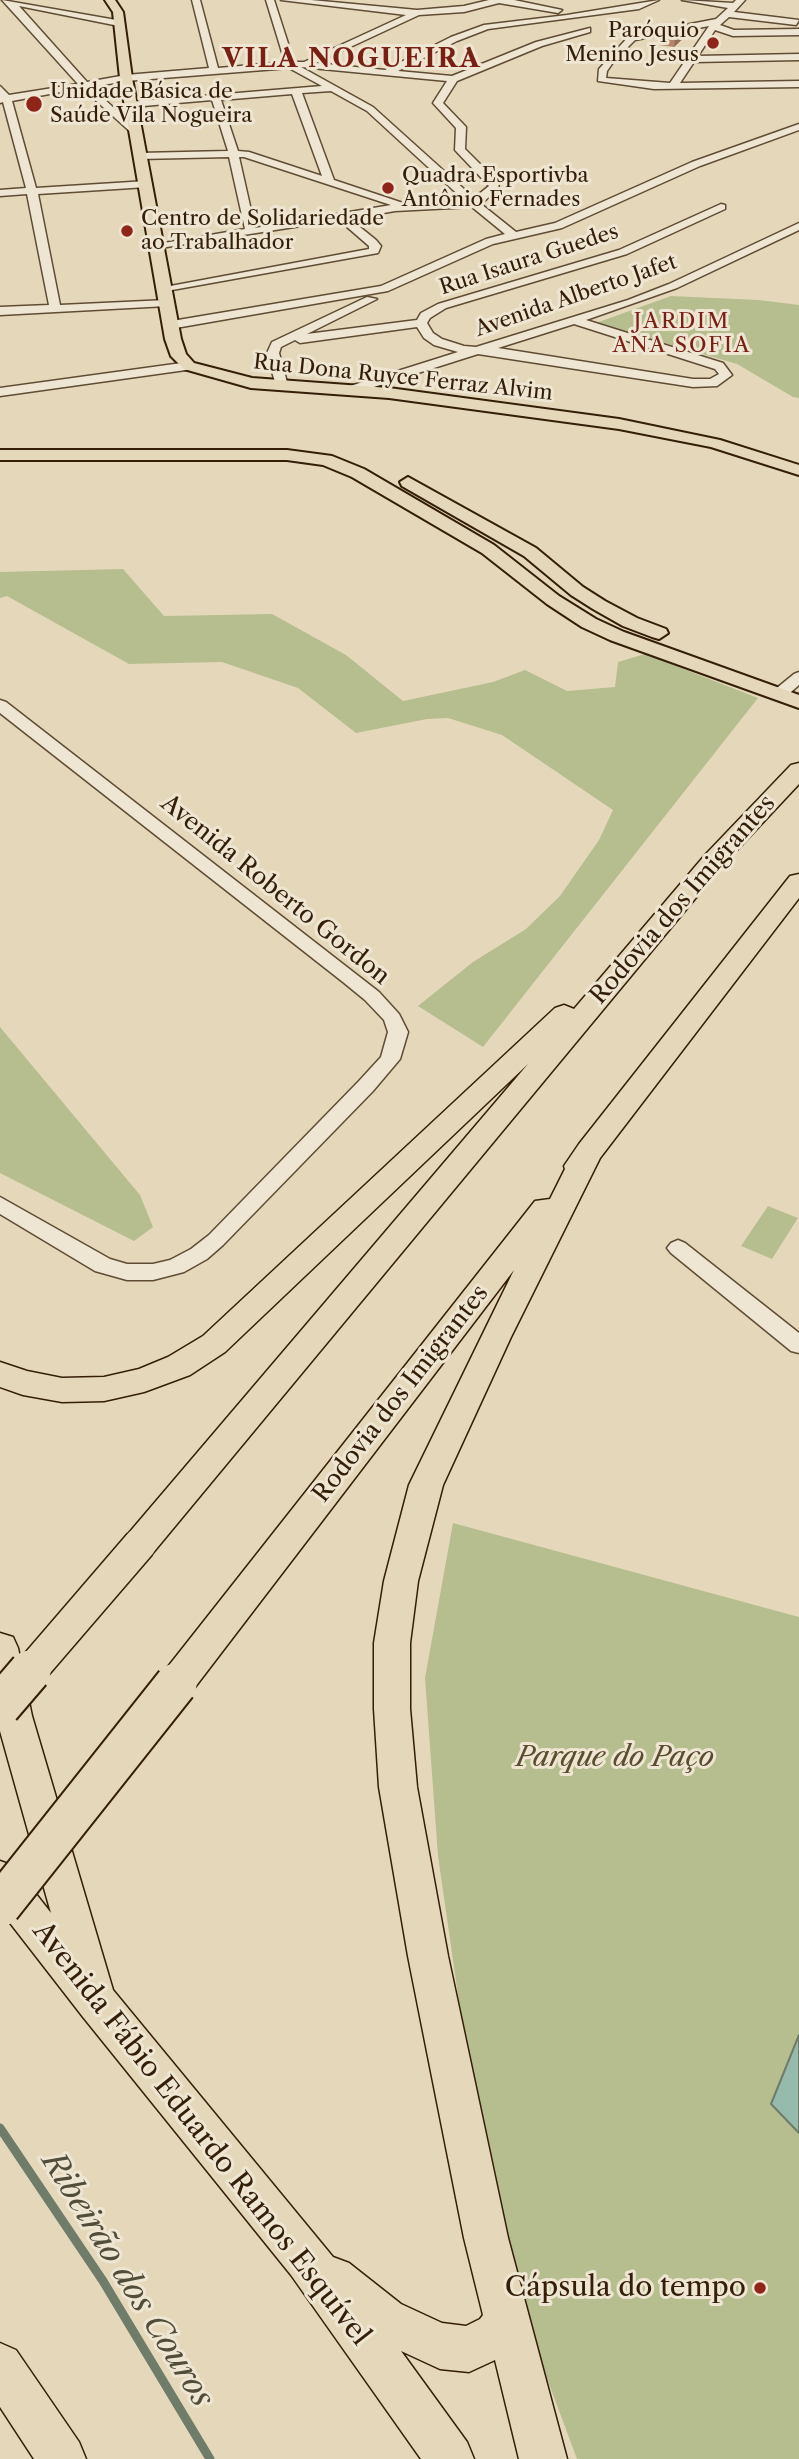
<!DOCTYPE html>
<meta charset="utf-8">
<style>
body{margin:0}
canvas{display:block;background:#e5d8ba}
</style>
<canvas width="799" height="2459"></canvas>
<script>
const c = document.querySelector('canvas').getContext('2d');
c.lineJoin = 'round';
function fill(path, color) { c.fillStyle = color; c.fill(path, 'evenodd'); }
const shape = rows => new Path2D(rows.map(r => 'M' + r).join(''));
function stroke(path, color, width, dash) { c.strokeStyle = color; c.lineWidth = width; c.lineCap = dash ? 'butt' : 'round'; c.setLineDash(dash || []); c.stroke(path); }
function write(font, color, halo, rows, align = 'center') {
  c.font = font + ' "Libre Caslon Text",serif'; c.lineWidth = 6; c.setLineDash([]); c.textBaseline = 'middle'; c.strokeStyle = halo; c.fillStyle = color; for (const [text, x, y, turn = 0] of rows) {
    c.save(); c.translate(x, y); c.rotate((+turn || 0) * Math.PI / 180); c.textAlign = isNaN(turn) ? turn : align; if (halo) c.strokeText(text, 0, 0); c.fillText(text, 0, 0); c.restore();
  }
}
const green = shape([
 [671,296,759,300,799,305,799,398,793,397,737,364,596,323],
 [123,569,164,616,272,614,346,655,403,701,493,682,525,670,567,691,615,687,618,662,645,654,758,698,483,1047,418,1006,473,962,526,929,560,896,599,840,613,810,502,735,448,718,427,719,356,733,298,688,222,662,129,664,7,596,0,598,0,572],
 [0,1027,140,1195,153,1227,134,1241,0,1173],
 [768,1206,798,1218,772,1259,741,1246],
 [453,1523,799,1617,799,2459,577,2459,492,2231,438,1856,425,1678]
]);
const water = shape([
 [799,2035,799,2133,771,2104,799,2035]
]);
const stream = shape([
 [0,2128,103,2281,210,2459]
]);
const minor = shape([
 [2,0,122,21,122,25,119,26,19,6,87,82,126,75,209,68,192,0,200,0,218,68,285,62,266,0,274,0,294,62,304,62,406,15,281,0,311,0,417,10,464,6,489,0,514,0,562,10,558,13,499,3,464,12,419,15,316,63,385,70,451,37,484,25,567,15,659,0,639,9,488,29,457,41,398,71,452,76,536,42,590,28,590,32,542,46,457,81,443,103,466,127,465,149,499,183,498,189,481,204,516,232,555,223,692,162,799,124,799,130,700,166,562,228,493,244,388,291,170,329,166,328,166,322,381,286,486,239,505,234,472,207,395,211,350,219,376,240,381,246,378,253,161,292,161,288,165,287,369,249,369,246,339,220,154,249,154,245,158,244,245,229,229,157,140,159,135,156,140,153,228,151,212,100,132,107,127,104,129,102,322,86,289,68,126,81,91,87,140,132,141,134,136,137,82,88,12,101,36,188,147,181,152,184,147,187,38,194,60,305,167,300,173,303,167,306,0,315,0,307,49,305,27,194,0,196,0,190,26,188,3,102,0,103,0,86,9,95,78,84,2,0],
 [301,67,447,81,433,103,456,128,455,150,489,186,474,198,373,107,301,67],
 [331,91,367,111,465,201,406,204,334,180,302,93,331,91],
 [292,94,322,176,249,152,238,151,221,100,292,94],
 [239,157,244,157,391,205,255,228,239,157],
 [682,0,733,3,736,0,745,0,734,12,799,20,796,25,729,17,720,25,734,30,799,29,799,35,733,36,715,30,698,56,799,54,799,60,694,62,680,83,799,81,799,87,654,89,598,81,599,69,629,36,716,19,728,8,682,0],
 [709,26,670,83,606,78,607,71,614,61,635,40,709,26],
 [721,204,725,205,725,209,627,254,446,308,430,318,427,323,433,333,442,339,464,346,476,347,628,300,669,284,799,223,799,230,677,288,586,320,723,363,732,375,717,386,693,387,478,354,355,393,347,393,347,387,458,352,434,345,424,338,417,327,300,343,295,340,281,347,279,353,288,386,282,390,276,386,267,353,272,342,367,297,377,299,307,334,417,320,421,313,438,304,619,250,721,204],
 [574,324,715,369,719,374,710,379,693,379,498,348,574,324],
 [189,362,193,363,193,369,0,396,0,388,189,362],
 [799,672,799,685,784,698,772,698,770,695,772,692,794,674,799,672],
 [0,700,6,702,379,992,399,1014,408,1032,400,1059,373,1091,223,1245,207,1259,184,1272,153,1280,127,1280,95,1271,0,1214,0,1197,110,1259,127,1264,153,1264,170,1260,191,1249,209,1235,359,1081,381,1057,388,1032,384,1020,365,1000,343,982,0,713,0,700],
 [678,1240,685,1243,799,1333,799,1353,791,1351,671,1253,667,1248,671,1243,678,1240]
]);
const major = shape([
 [105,0,115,0,123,12,132,78,181,339,186,354,194,363,252,378,389,388,619,419,720,440,799,465,799,475,711,447,619,429,389,398,251,388,184,369,171,356,165,339,120,78,113,12,105,0],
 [0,450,287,450,332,456,364,469,494,545,559,596,596,619,624,632,799,695,799,708,610,640,582,627,547,604,482,553,352,477,323,465,287,460,0,460,0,450],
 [408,477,536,548,583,587,605,601,637,618,666,629,668,633,659,639,652,637,623,626,593,609,571,595,524,556,402,486,400,482,408,477]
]);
const highway = shape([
 [799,763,799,784,723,865,152,1554,140,1558,128,1554,123,1544,128,1534,528,1064,225,1352,190,1375,144,1392,104,1401,62,1402,23,1395,0,1387,0,1362,27,1371,62,1378,104,1377,139,1369,168,1357,203,1336,555,1008,564,1005,574,1009,705,855,791,765,799,763],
 [799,874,799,898,600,1158,511,1337,443,1485,418,1581,410,1643,410,1709,417,1787,448,1956,508,2238,567,2459,519,2459,495,2360,469,2372,440,2369,401,2351,467,2442,474,2459,421,2459,291,2275,83,2017,0,1910,0,1861,14,1866,51,1913,0,1731,0,1633,13,1637,18,1648,32,1716,113,1990,333,2257,349,2263,401,2304,442,2323,466,2326,480,2319,483,2315,464,2238,408,1956,379,1787,374,1709,374,1643,384,1581,409,1485,514,1270,189,1695,176,1700,163,1695,158,1684,163,1673,535,1201,550,1199,565,1169,564,1166,579,1144,790,876,799,874],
 [0,2343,16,2350,79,2442,86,2459,34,2459,0,2407,0,2343]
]);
const highwayBridgeFar1 = shape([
 [29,1673,140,1544]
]);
const highwayBridge = shape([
 [0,1706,30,1671],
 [0,1906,176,1684]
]);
const wall = shape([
 [690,24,690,32,674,47,659,45,660,37]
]);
const shadedWall = shape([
 [690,24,690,32,674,47,675,38]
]);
const building = shape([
 [690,24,675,38,660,37,664,29,690,24]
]);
const markers = [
 [713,43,7,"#8f2418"],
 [34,104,9,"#8f2418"],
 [388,188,7,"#8f2418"],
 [127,231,7,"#8f2418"],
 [760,2288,7,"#8f2418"]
];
const farPoinames = [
 ["Paróquio",699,31,"right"],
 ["Menino Jesus",699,55,"right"],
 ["Unidade Básica de",50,92],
 ["Saúde Vila Nogueira",50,116],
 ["Quadra Esportivba",402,176],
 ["Antônio Fernades",402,200],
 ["Centro de Solidariedade",141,219],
 ["ao Trabalhador",141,243]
];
const farStreetnames = [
 ["Rua Isaura Guedes",529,260,-18],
 ["Avenida Alberto Jafet",576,296,-19],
 ["Rua Dona Ruyce Ferraz Alvim",403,378,6]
];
const farNeighbourhoodnames = [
 ["JARDIM",682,322],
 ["ANA SOFIA",682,346]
];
const streetNames = [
 ["Avenida Roberto Gordon",275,890,39],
 ["Rodovia dos Imigrantes",683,900,-49],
 ["Rodovia dos Imigrantes",401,1394,-52]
];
const farDistrictnames = [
 ["VILA NOGUEIRA",352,59]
];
const nearParknames = [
 ["Parque do Paço",615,1758]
];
const nearStreetnames = [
 ["Avenida Fábio Eduardo Ramos Esquível",201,2134,52]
];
const nearPoinames = [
 ["Cápsula do tempo",746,2288]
];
const nearWaternames = [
 ["Ribeirão dos Couros",127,2280,58]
];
fill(green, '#b6be8f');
fill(water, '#96baab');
stroke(water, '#6f7c6a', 2);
stroke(stream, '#6f7c6a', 9);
stroke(minor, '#604c34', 3);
stroke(major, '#341e08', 4);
stroke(highway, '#341e08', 3);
fill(minor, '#eee6d2');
fill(major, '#e5d8ba');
fill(highway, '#e5d8ba');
stroke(highwayBridgeFar1, '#341e08', 35, []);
stroke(highwayBridge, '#341e08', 45, []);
stroke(highwayBridgeFar1, '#e5d8ba', 32);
stroke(highwayBridge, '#e5d8ba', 41);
fill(wall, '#b6866c');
fill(shadedWall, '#946d58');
fill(building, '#d49c7e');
stroke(building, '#946d58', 2);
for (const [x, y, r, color] of markers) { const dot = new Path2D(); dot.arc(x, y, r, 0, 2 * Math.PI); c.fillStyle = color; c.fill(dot); stroke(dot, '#eee6d2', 2.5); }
write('21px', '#341e08', '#eee6d2', farPoinames, 'left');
write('21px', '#341e08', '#eee6d2', farStreetnames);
c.letterSpacing = '2px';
write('21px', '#7a1f14', '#eee6d2', farNeighbourhoodnames);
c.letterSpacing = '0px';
write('24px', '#341e08', '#eee6d2', streetNames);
c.letterSpacing = '2px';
write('bold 26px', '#7a1f14', '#eee6d2', farDistrictnames);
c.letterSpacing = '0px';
write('italic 28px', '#5b4e30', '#eee6d2', nearParknames);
write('28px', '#341e08', '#eee6d2', nearStreetnames);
write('28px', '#341e08', '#eee6d2', nearPoinames, 'right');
write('italic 32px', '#514d39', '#eee6d2', nearWaternames);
</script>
